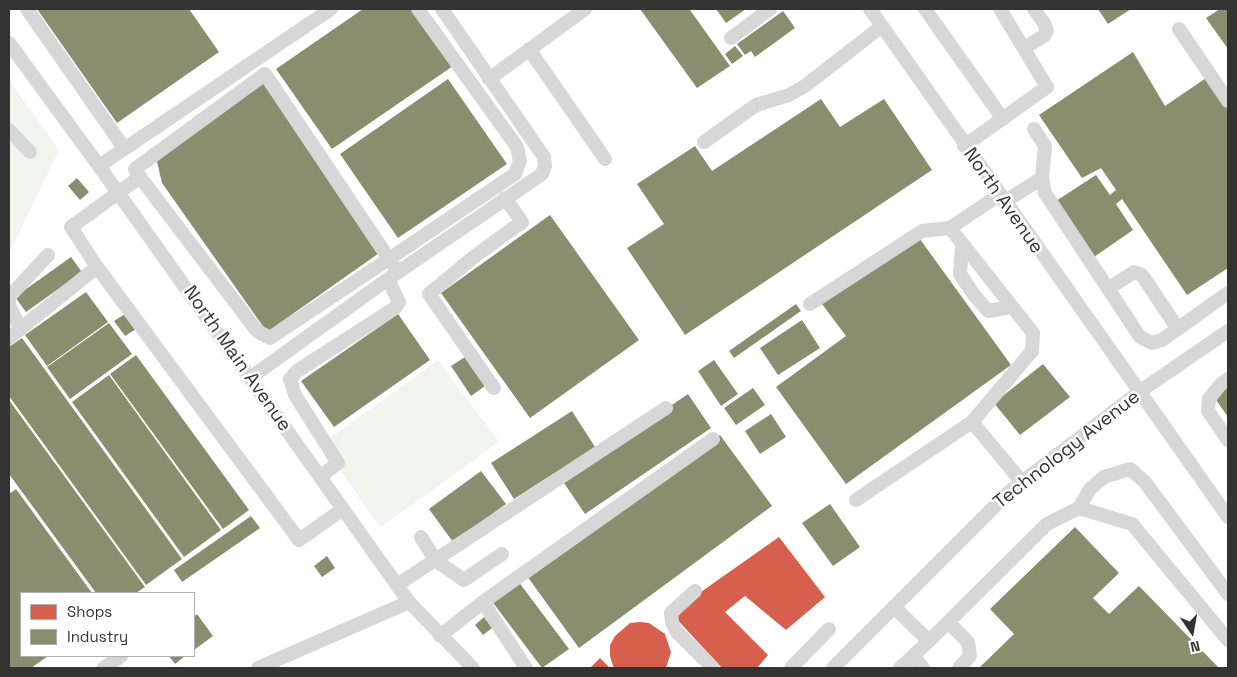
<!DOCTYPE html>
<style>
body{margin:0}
#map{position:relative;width:1237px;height:677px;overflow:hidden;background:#fff;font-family:"Space Grotesk",sans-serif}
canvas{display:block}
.frame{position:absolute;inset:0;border:10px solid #333;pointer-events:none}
.legend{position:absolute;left:20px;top:592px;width:175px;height:65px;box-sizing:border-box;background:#fff;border:1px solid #adadad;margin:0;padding:6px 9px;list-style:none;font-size:15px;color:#333}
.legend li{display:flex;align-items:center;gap:10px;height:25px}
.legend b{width:25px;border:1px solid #adadad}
.north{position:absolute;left:1167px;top:607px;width:50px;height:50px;-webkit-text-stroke:4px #fff;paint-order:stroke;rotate:168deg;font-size:14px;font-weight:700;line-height:20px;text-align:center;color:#333}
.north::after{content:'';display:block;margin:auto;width:18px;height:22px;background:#333;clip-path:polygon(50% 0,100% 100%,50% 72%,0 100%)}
</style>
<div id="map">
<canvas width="1237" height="677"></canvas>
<div class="frame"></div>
<ul class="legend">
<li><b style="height:14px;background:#d6604d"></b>Shops</li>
<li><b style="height:14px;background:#8c8c6e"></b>Industry</li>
</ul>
<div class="north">N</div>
</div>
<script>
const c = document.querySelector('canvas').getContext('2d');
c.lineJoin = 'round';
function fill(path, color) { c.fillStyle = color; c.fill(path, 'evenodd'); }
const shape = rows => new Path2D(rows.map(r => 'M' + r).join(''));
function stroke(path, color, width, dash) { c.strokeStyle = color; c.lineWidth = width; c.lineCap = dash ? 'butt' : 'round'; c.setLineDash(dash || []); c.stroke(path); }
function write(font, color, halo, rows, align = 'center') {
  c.font = font + ' "Space Grotesk",sans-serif'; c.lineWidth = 5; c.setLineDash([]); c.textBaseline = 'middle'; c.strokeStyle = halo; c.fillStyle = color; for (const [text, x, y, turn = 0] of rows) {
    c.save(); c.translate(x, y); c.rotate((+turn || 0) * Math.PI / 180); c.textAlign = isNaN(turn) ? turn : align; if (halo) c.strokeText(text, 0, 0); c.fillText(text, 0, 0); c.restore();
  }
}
const green = shape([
 [9,80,59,150,9,254],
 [438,360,499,442,380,528,322,444]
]);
const shops = shape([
 [779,537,825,597,786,630,745,596,725,612,768,655,757,668,722,668,671,613],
 [640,622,649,623,665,634,671,652,666,668,615,668,613,666,610,656,610,645,615,636,630,623],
 [600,658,610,668,590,668]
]);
const industry = shape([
 [37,9,189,9,219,52,117,123],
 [363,9,413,9,453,66,332,149,276,69],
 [640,9,692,9,690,10,730,66,697,88],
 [716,9,746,9,726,23],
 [1098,9,1131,9,1108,24],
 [1220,9,1228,9,1228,49,1206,18],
 [783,11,795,28,755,57,751,51,745,55,737,44],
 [735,46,743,56,732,64,725,54],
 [1133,52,1165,106,1209,76,1228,105,1228,268,1187,295,1122,199,1116,204,1133,230,1094,257,1056,201,1096,175,1110,195,1116,190,1101,168,1082,178,1039,115],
 [264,78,382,251,267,332,162,183,156,157],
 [448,79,507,164,398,238,340,154],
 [821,99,840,127,884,99,932,170,685,335,627,248,664,224,637,184,695,146,712,171],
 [77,178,89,192,80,200,68,186],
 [550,215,639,340,530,418,441,293],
 [917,235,1011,365,846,484,776,387,846,336,822,304],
 [71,257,82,272,26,312,15,297],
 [86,292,108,322,47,366,25,335],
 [796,304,801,311,734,358,729,351],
 [125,314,136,329,125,336,114,321],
 [398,314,430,360,334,427,301,381],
 [802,320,820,348,778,375,760,348],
 [109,323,132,354,70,399,47,367],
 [22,338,182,559,146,585,9,396,9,347],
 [136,355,249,510,223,529,110,374],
 [465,357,485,386,471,396,451,366],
 [714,360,738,394,721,406,698,371],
 [1043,364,1070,397,1020,435,994,403],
 [109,375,221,530,184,557,72,402],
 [1228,387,1228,417,1214,397],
 [753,388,765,405,736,425,724,408],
 [688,394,711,428,585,514,562,480],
 [9,400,145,587,136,593,96,593,9,474],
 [572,411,595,447,514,499,491,463],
 [771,414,786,437,760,454,745,431],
 [720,435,772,506,579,648,527,576],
 [481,471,506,504,453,542,429,509],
 [16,489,92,593,21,593,21,656,48,656,31,668,9,668,9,494],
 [830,504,860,547,833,566,802,523],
 [251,516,260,528,182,582,174,570],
 [1075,527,1119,573,1093,598,1109,614,1139,586,1219,668,979,668,1014,634,990,609],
 [327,556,335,568,322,577,314,566],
 [518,581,569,649,542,668,491,600],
 [197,614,213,636,194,650,194,617],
 [484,617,492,628,483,635,475,625],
 [169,656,185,656,175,664]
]);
const minor = shape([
 [27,9,124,148],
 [870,9,1228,517],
 [925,9,1003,119],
 [1179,29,1228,101],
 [731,38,770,9],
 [9,43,99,166,409,602,473,668],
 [1024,48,1044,36,1047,31,1044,23,1034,9],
 [529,49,605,159],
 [489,79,585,9],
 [1034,129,1045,146,1042,178,1045,193,1140,337,1152,343,1162,340,1228,293],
 [9,130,30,152],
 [704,142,756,105,789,95,805,86,882,26],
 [964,146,1047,87,1000,9],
 [99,166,331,9],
 [140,177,135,169,265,74,389,259,515,174,520,161,517,147,418,9],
 [1004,202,1042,178],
 [962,245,960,274,974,295,988,311,1011,307],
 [1108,289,1134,272,1142,275,1178,329],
 [9,303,9,297,48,255],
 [810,304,922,231,950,228,999,195],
 [9,305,20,328],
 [9,338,97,267],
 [250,378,388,279,542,174,545,166,544,157,442,9],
 [1228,379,1220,385,1209,399,1208,411,1228,440],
 [494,388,429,294,475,256,522,222,505,198],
 [972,422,1022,482],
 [320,477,338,463,295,395,290,379,297,371,395,308,399,302,388,279],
 [856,500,972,422,1032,351,1033,333,950,228],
 [1079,508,1090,489,1104,477,1130,469,1145,482,1228,594],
 [343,509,299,540,97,267,71,227,140,177,257,331,270,338,389,259,398,272],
 [421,537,435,560,464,580,502,554],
 [397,585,666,408],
 [695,591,671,613,672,622,676,631,713,668],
 [483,602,526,668],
 [894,607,929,641,1047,524,1079,508,1132,524,1228,640],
 [948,622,968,642,970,656,959,668],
 [440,636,483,602,713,439],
 [913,656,923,668],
 [104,668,121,656],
 [258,668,409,602],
 [791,668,829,629],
 [833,668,1009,492,1139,392,1228,331],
 [900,668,929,641]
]);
const streetNames = [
 ["North Avenue",1003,201,55],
 ["North Main Avenue",237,359,55],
 ["Technology Avenue",1067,450,-38]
];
fill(green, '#f1f5ed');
fill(shops, '#d6604d');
fill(industry, '#8c8c6e');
stroke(minor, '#d7d7d7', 14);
write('19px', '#333', '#fff', streetNames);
</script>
